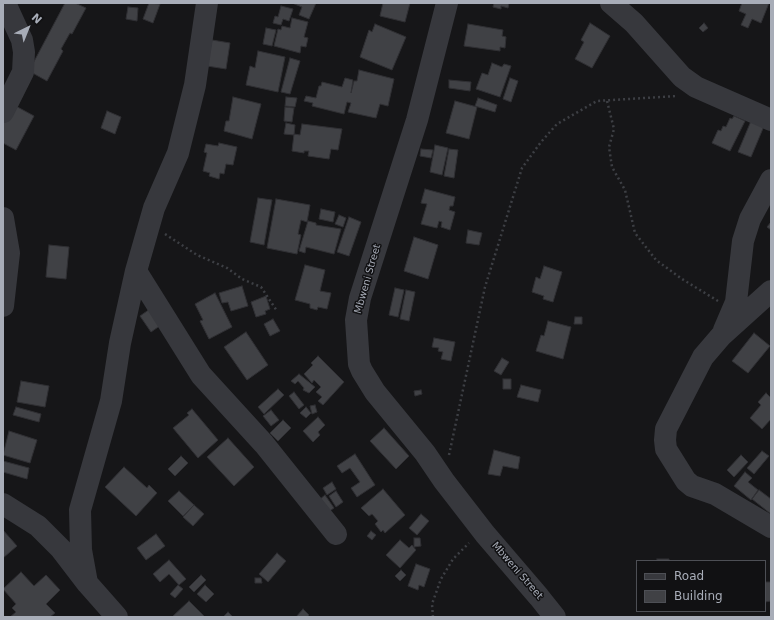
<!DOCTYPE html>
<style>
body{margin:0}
#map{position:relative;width:774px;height:620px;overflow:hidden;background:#161618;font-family:"DejaVu Sans",sans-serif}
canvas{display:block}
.frame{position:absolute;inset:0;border:4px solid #a8adb8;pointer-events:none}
.legend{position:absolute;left:636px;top:560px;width:130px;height:52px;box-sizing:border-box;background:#111113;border:1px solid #4d4f55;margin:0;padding:5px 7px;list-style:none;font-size:12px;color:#a8adb8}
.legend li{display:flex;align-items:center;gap:8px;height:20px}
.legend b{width:20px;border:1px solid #4d4f55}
.north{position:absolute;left:8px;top:8px;width:40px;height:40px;-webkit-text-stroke:3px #111113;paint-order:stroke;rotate:43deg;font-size:11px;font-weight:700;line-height:16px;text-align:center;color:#a8adb8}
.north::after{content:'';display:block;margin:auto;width:14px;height:18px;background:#a8adb8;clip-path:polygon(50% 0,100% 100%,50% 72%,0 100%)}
</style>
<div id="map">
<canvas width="774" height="620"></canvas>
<div class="frame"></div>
<ul class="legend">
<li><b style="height:5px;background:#37383d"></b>Road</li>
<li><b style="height:11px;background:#404145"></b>Building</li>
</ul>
<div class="north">N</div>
</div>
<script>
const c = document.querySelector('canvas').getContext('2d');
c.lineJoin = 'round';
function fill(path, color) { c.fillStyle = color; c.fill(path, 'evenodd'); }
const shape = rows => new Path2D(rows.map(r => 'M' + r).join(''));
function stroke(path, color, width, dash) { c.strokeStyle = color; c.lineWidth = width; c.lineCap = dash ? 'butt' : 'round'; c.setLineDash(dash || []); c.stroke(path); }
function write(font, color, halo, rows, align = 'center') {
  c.font = font + ' "DejaVu Sans",sans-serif'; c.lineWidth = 3; c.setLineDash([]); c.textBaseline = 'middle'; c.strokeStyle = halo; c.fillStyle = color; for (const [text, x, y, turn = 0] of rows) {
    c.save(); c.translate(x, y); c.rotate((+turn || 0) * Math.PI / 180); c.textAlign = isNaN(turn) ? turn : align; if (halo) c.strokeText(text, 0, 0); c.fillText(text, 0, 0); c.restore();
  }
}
const building = shape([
 [65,3,75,3,86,8,72,34,70,33,61,49,63,51,47,81,29,71,65,3],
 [149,3,160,4,153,23,143,19,149,3],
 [292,3,316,3,309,19,299,15,302,7,292,3],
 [383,3,410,3,405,22,380,16,383,3],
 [494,3,509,3,508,8,501,6,501,9,493,7,494,3],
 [742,3,769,3,761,23,752,19,748,28,741,25,746,14,739,11,742,3],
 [281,6,293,9,289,21,283,19,281,25,273,23,275,16,278,17,281,6],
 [128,7,138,8,137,21,126,19,128,7],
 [292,18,308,22,304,37,308,38,306,47,301,46,300,53,274,46,278,29,281,30,282,26,290,28,292,18],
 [590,23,610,36,592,68,575,59,584,42,581,40,590,23],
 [704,23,708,28,703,32,699,28,704,23],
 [375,24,406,37,392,70,360,57,369,30,372,32,375,24],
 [468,24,503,30,502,36,506,37,505,48,500,47,500,51,464,46,468,24],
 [266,28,276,30,272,46,263,44,266,28],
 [212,40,230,43,226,69,207,66,212,40],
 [258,51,285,57,278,92,246,85,250,66,255,68,258,51],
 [290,58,300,61,290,94,281,92,290,58],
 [492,63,502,67,504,64,511,66,500,97,476,89,482,73,488,75,492,63],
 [359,70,394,79,388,106,380,104,376,118,348,112,351,103,347,102,344,114,312,106,313,103,304,101,306,96,316,98,319,86,321,86,322,82,342,87,345,78,353,80,351,93,354,81,357,81,359,70],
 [510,78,518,81,511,102,503,99,510,78],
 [449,80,471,82,470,91,449,88,449,80],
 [233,97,261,104,252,139,224,131,226,121,229,121,233,97],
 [286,97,297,98,295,107,285,106,286,97],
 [478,98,497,105,495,112,475,106,478,98],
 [455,101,477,107,469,139,446,133,455,101],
 [12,104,34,116,16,150,3,143,3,121,12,104],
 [285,107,294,108,292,122,284,121,285,107],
 [107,111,121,117,115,134,101,128,107,111],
 [734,116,745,121,730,151,712,143,718,130,721,131,723,126,726,127,730,118,732,119,734,116],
 [751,121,764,126,751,157,738,152,751,121],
 [286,123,295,125,294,135,284,134,286,123],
 [302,124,342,129,338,150,331,149,329,159,308,156,309,151,304,151,304,153,292,151,294,134,300,135,302,124],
 [219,143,237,147,233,165,226,164,224,174,220,173,219,179,209,176,210,173,203,171,207,153,204,152,206,144,218,146,219,143],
 [435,145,448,148,442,175,430,172,435,145],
 [421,149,433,150,431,158,420,156,421,149],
 [449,149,458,150,454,178,444,176,449,149],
 [425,189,455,197,453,206,450,206,449,210,455,212,450,230,441,227,442,222,439,221,437,228,421,224,427,204,421,203,425,189],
 [258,198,272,200,264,245,250,242,258,198],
 [276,199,310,205,307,222,301,220,298,234,301,235,297,254,267,248,276,199],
 [321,209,335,212,333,222,319,219,321,209],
 [339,215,346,218,343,227,335,224,339,215],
 [349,217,361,222,349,256,337,252,349,217],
 [308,221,316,223,316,225,341,229,334,254,306,247,305,253,299,251,308,221],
 [771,222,771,230,767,227,771,222],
 [468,230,482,233,479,245,466,243,468,230],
 [414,237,438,245,428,279,404,271,414,237],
 [49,245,69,247,66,279,46,277,49,245],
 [305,265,325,270,320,291,331,293,327,309,318,307,317,310,310,308,310,304,295,300,305,265],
 [544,266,562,272,553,302,543,299,544,296,532,292,536,277,540,279,544,266],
 [242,286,248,306,231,311,228,302,222,303,219,293,242,286],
 [395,288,404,290,398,317,389,315,395,288],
 [406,290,415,292,409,321,400,319,406,290],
 [215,293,232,327,209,339,200,321,203,320,195,304,215,293],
 [266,296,270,309,265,311,266,314,256,317,251,302,266,296],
 [150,309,161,325,151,332,140,316,150,309],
 [575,317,582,317,582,324,574,324,575,317],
 [273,319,280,331,270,336,264,324,273,319],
 [548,321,571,327,563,359,536,351,541,335,544,336,548,321],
 [246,332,268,365,247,380,224,347,246,332],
 [754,333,770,346,748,373,732,361,754,333],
 [434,338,455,342,451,361,441,359,443,352,438,351,439,348,432,347,434,338],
 [318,356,344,382,323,405,318,401,322,397,316,392,321,387,314,380,312,383,304,374,313,365,311,363,318,356],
 [502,358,509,362,501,375,494,371,502,358],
 [299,374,315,387,309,393,303,390,304,388,298,381,295,384,291,381,299,374],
 [503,379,511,379,511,389,503,389,503,379],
 [21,381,49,386,45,407,17,402,21,381],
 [521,385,541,390,538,402,517,397,521,385],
 [278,389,284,395,264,414,258,407,278,389],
 [421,390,422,394,415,396,414,391,421,390],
 [294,392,304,405,299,409,289,396,294,392],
 [766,393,771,398,771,419,762,429,750,418,761,405,758,402,766,393],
 [315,405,317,412,312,414,310,406,315,405],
 [16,407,41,414,39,422,13,415,16,407],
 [306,407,311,413,306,418,300,413,306,407],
 [192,409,218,440,198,458,173,428,189,415,187,413,192,409],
 [271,410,279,420,271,426,263,416,271,410],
 [318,417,325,425,318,432,320,435,313,442,303,431,318,417],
 [283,420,291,428,278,441,270,433,283,420],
 [384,428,409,456,396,469,370,441,384,428],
 [9,431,37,440,30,463,3,455,9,431],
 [228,438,254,467,234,486,207,457,228,438],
 [494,450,520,457,518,469,503,466,500,476,488,474,494,450],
 [762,451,769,456,754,474,747,468,762,451],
 [355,454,375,485,357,497,351,488,360,482,350,468,342,473,337,466,355,454],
 [741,455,748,462,734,477,727,470,741,455],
 [181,456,188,463,175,476,168,469,181,456],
 [3,461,29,468,27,479,3,472,3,461],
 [124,467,147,488,149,485,157,493,136,516,105,487,124,467],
 [745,472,752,478,748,482,758,490,751,500,734,486,745,472],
 [332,482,336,489,327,495,323,488,332,482],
 [383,489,405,515,385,533,383,530,381,532,375,524,378,521,372,514,369,516,361,508,383,489],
 [759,490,771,499,771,514,752,499,759,490],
 [179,491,194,505,183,516,168,501,179,491],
 [336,491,343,502,336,507,329,496,336,491],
 [325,495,334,508,328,512,319,500,325,495],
 [194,505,204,514,193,526,183,517,194,505],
 [421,514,429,521,417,535,409,528,421,514],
 [3,530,17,546,3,558,3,530],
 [371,531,376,535,372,540,367,536,371,531],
 [156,534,165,546,146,560,137,548,156,534],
 [414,538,420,538,421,546,414,547,414,538],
 [400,540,409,548,412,545,416,550,400,568,386,555,400,540],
 [277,553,286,561,268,582,259,574,277,553],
 [657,559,669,559,669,561,657,561,657,559],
 [169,560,186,579,179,585,169,574,160,582,153,574,169,560],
 [416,564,430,569,424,587,419,585,418,590,408,586,416,564],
 [401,570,406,575,400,581,395,576,401,570],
 [21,572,34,586,46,575,60,590,46,604,55,613,50,617,10,617,16,612,12,608,16,604,3,589,21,572],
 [201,575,206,580,194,592,189,587,201,575],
 [255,578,261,578,262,583,255,583,255,578],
 [765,582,771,582,771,601,765,602,765,582],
 [178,585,183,589,175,598,170,594,178,585],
 [205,585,214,594,206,602,197,594,205,585],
 [189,601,205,617,172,617,189,601],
 [303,609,309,615,307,617,296,617,303,609],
 [228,612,233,617,223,617,228,612]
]);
const path = shape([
 [607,101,614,129,609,147,612,167,625,190,635,233,656,260,682,279,718,301],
 [165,234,197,255,227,268,242,279,261,287,277,311],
 [449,455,485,287,522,168,541,142,557,124,597,101,677,96],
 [433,617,432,604,441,579,453,559,469,543]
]);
const minor = shape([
 [447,3,417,120,360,298,356,320,359,364,362,371,375,392,425,453,444,481,485,534,539,597,555,617],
 [611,3,634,23,682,77,696,87,771,120],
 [3,112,23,72,24,52,22,40,5,3],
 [3,218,9,253,3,306],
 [136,271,201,375,264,444,336,534],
 [771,291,721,336,703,357,666,429,665,440,666,449,686,481,692,486,715,494,771,527],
 [724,330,736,302,743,241,750,219,771,180],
 [3,504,38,526,61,549,87,583,117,617],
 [87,583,81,550,80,510,111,401,120,343,136,271,154,208,178,153,195,85,207,3]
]);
const streetNames = [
 ["Mbweni Street",368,279,-74],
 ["Mbweni Street",517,571,49]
];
fill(building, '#404145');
stroke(building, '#303034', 1);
stroke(path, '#3d3f44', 2.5, [2, 3]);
stroke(minor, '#37383d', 22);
write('10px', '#a8adb8', '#111113', streetNames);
</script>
